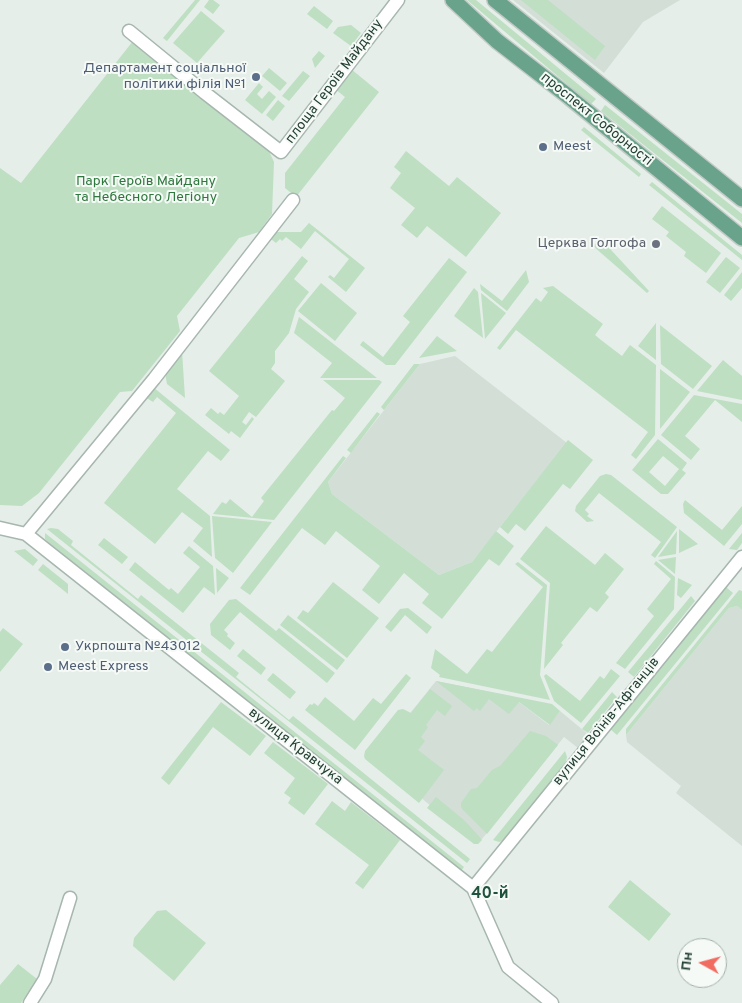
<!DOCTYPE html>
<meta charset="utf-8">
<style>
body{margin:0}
#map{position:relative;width:742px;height:1003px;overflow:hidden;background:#e5eee9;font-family:Overpass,sans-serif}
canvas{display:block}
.north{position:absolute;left:677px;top:938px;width:50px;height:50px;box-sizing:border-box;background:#f6faf7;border:1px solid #a2b0a9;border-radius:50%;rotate:277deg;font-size:14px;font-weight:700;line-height:20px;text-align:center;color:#244034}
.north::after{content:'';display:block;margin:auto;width:18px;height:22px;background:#f26b60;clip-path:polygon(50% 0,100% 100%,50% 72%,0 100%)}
</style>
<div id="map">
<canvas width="742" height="1003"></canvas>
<div class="north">Пн</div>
</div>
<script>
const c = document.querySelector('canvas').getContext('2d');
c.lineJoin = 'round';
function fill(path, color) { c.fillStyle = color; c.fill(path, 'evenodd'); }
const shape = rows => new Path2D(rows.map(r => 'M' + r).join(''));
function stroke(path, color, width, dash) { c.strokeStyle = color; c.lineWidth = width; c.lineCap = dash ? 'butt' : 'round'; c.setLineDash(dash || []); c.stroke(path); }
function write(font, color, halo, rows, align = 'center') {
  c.font = font + ' Overpass,sans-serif'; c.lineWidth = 4; c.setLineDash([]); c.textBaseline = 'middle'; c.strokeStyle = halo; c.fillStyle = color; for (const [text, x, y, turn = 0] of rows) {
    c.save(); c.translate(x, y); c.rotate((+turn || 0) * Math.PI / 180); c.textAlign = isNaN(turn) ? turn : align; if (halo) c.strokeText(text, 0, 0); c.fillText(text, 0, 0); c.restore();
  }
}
const built = shape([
 [513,0,680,0,643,22,604,73],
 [455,356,567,443,472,562,439,575,332,494,328,482,420,364],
 [737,606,742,610,742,846,676,793,681,786,627,742,626,735,729,608],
 [436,681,511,696,549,725,560,711,589,735,578,748,564,737,478,844,373,759]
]);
const green = shape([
 [195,0,200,0,167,41,163,38],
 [209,0,213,0,220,5,213,14,204,7],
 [467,0,476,0,596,99,591,104],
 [521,0,548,0,605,46,595,60],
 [314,6,333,21,327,29,307,14],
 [201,11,225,31,197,63,173,43],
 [351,25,361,33,351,46,333,33,338,27],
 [133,41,267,147,274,162,272,214,259,232,239,238,177,316,180,331,132,391,120,392,39,493,22,506,0,505,0,168,21,183],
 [319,51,325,56,315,68,312,59],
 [269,68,287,83,280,91,262,76],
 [351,69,379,92,296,197,285,188,285,173,345,97,335,89],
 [303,71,310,76,289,101,282,96],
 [259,83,263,87,257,94,262,99,269,91,276,97,262,114,245,100],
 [278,100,285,106,273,121,266,115],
 [605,105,742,214,742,223,601,111],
 [584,127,641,174,639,177,581,130],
 [406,151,449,186,457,177,501,213,466,257,427,226,417,238,401,225,415,208,390,188,401,173,394,167],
 [652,182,742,255,742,260,649,185],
 [662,206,721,253,706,273,684,256,686,252,666,236,669,232,652,219],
 [309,223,365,268,346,292,328,277,330,275,334,278,349,259,315,231,301,249,286,237,282,241,280,239,276,243,271,239,277,232,301,232],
 [600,238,649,291,647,293,593,246],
 [302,256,308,261,294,279,309,292,296,309,289,333,275,351,275,363,271,369,285,381,256,417,249,412,242,422,246,425,252,417,254,419,240,438,231,431,229,434,205,415,211,408,218,414,220,412,224,415,239,396,209,371],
 [726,257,740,268,720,293,706,282],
 [449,258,467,272,395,365,386,365,360,345,363,341,383,357,410,322,403,316],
 [526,270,529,282,507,311,481,290,480,284,502,301],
 [742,272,742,288,731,301,724,295],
 [321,283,357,313,335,341,298,311],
 [553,286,603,324,595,335,601,340,622,356,630,345,656,365,655,435,636,459,631,455,648,432,516,330,500,350,497,348,536,298,541,302,548,292,543,288],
 [474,288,478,292,483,338,454,316],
 [481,293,506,313,485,339],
 [299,317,377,378,320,378,332,363,294,333],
 [656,323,656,360,638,346],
 [660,325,712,366,693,389,661,364],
 [437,336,457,351,419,358],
 [182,351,185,398,167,384,165,373],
 [723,360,742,376,742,400,697,391],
 [414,364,420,364,384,410,381,407],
 [660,369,690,392,660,429],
 [323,380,379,380,382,382,274,520,213,514,222,502,226,504,230,499,252,517,264,501,261,498,332,410,334,411,345,398],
 [153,387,230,450,221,461,208,451,177,489,210,516,212,557,193,541,203,528,182,512,155,544,104,503,176,413,157,397,153,402,145,397],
 [694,395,742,404,742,422,715,400,685,436,700,449,691,460,661,435],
 [377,412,380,414,351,453,347,450],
 [658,439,687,463,682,470,686,473,668,494,661,494,632,470],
 [663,456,679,469,665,486,649,472],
 [568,440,593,460,570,489,563,484,525,531,516,524,508,534,500,527],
 [343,456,346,458,328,482,332,494,439,575,472,562,496,531,514,546,499,566,489,559,442,619,422,603,429,594,404,573,379,604,362,590,380,566,336,531,325,545,302,528,250,595,240,588],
 [606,474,611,475,677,527,655,558,651,555,661,542,599,493,585,510,589,514,587,516,594,521,587,522,575,511,576,506,600,476],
 [685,500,722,530,742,506,742,524,724,546,684,513,683,504],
 [212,516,272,522,233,573,215,558],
 [546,526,595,565,605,553,624,569,605,593,609,597,597,612,590,607,561,643,563,645,544,669,550,583,520,559],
 [51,528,58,529,73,541,71,545,138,599,141,595,239,673,236,677,289,720,293,716,470,859,467,863,47,529],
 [679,529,698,544,679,553],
 [677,531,676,554,658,557],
 [45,533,464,867,461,871,48,542,45,539],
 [742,533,742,543,737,550,729,549],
 [104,538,128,557,122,564,98,545],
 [189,546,213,566,215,595,204,587,183,613,129,570,135,562,169,590,171,588,178,594,200,567,183,553],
 [25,549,38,560,33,566,14,551],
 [676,557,675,574,658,560],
 [656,561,675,577,674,609,625,669,616,663,654,616,647,609,671,579,654,564],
 [518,562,547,585,540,675,550,700,439,677,440,675,431,668,435,649,467,674,487,649,492,652,543,587,515,564],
 [43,564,68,584,68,594,38,570],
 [216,568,229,578,217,593],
 [678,578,692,585,681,598,677,595],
 [333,582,379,618,347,658,297,618,303,610,308,613],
 [726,587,733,593,617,735,610,729],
 [739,590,742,591,742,610,737,606,729,608,626,735,626,729],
 [691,596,695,601,634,677,628,672],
 [236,599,276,631,279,628,335,673,327,683,240,612,224,630,228,634,227,636,235,643,230,650,211,635,210,624,229,600],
 [408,608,432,627,427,634,405,615,391,632,385,627,400,609],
 [288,615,345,660,337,670,280,625],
 [3,628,23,644,0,672,0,632],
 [243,649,266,668,261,675,237,656],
 [611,669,620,676,581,723,554,701,544,676,546,674,580,701,600,676,604,679],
 [273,673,296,692,290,699,267,680],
 [406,674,411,678,355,750,305,710,310,704,312,705,314,703,318,706,325,697,354,721,373,698,381,704],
 [436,681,552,704,560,711,550,725,519,702,509,714,489,699,480,711,477,708,474,711],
 [430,689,452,706,445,716,437,710,426,725,428,727,421,737,425,741,418,750,444,770,419,803,365,759,364,756,365,751,398,710,403,709,411,713],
 [612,692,617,697,588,733,582,729],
 [221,702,266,736,250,756,213,727,169,785,161,778],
 [530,731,546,736,558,745,487,834,464,811,461,807,461,803,471,789,477,788,492,770,500,766],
 [273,742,328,784,304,815,288,803,291,798,284,793,295,778,264,753],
 [565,751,567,757,565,765,503,841,499,842,493,840],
 [436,797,464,820,477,834,482,840,478,844,474,844,427,808],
 [332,801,345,811,351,802,400,840,363,889,355,883,369,865,315,824],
 [630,880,671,914,649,941,608,907],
 [166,910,206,943,174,981,133,946,134,938,157,911],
 [18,964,37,979,21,1003,0,1003,0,985]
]);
const minor = shape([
 [129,31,205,93,281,152,398,0],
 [0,528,26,534,473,888,508,967,552,1003],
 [26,534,154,379,293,200],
 [473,888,742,557],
 [30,1003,45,979,70,898]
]);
const major = shape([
 [453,0,497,41,568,96,742,238],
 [495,0,742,199]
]);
const markers = [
 [256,77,5,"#5c6f8a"],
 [543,147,5,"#5c6f8a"],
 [656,244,5,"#6b7280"],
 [65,647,5,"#5c6f8a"],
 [48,667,5,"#5c6f8a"]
];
const serviceNames = [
 ["Департамент соціальної",246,69,"right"],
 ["політики філія №1",246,85,"right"],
 ["Meest",553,147],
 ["Укрпошта №43012",75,647],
 ["Meest Express",58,667]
];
const streetNames = [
 ["площа Героїв Майдану",335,82,-53],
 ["проспект Соборності",596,120,39],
 ["вулиця Воїнів-Афганців",607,722,-51],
 ["вулиця Кравчука",295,747,38]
];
const parkNames = [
 ["Парк Героїв Майдану",146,182],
 ["та Небесного Легіону",146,198]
];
const worshipNames = [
 ["Церква Голгофа",646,244]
];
const quarterNames = [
 ["40-й",490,895]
];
fill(built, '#d3ded7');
fill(green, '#bedfc2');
stroke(minor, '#a7b6af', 15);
stroke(major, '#c2cac6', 18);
stroke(minor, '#fff', 12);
stroke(major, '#6aa38b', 15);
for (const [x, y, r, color] of markers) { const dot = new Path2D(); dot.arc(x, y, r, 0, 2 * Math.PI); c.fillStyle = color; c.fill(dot); stroke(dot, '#f6faf7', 2); }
write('14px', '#4e5e75', '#f6faf7', serviceNames, 'left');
write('14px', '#244034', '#f6faf7', streetNames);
write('14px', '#2e783e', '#f6faf7', parkNames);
write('14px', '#5b616d', '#f6faf7', worshipNames, 'right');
write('bold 16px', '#1f533e', '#f6faf7', quarterNames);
</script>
